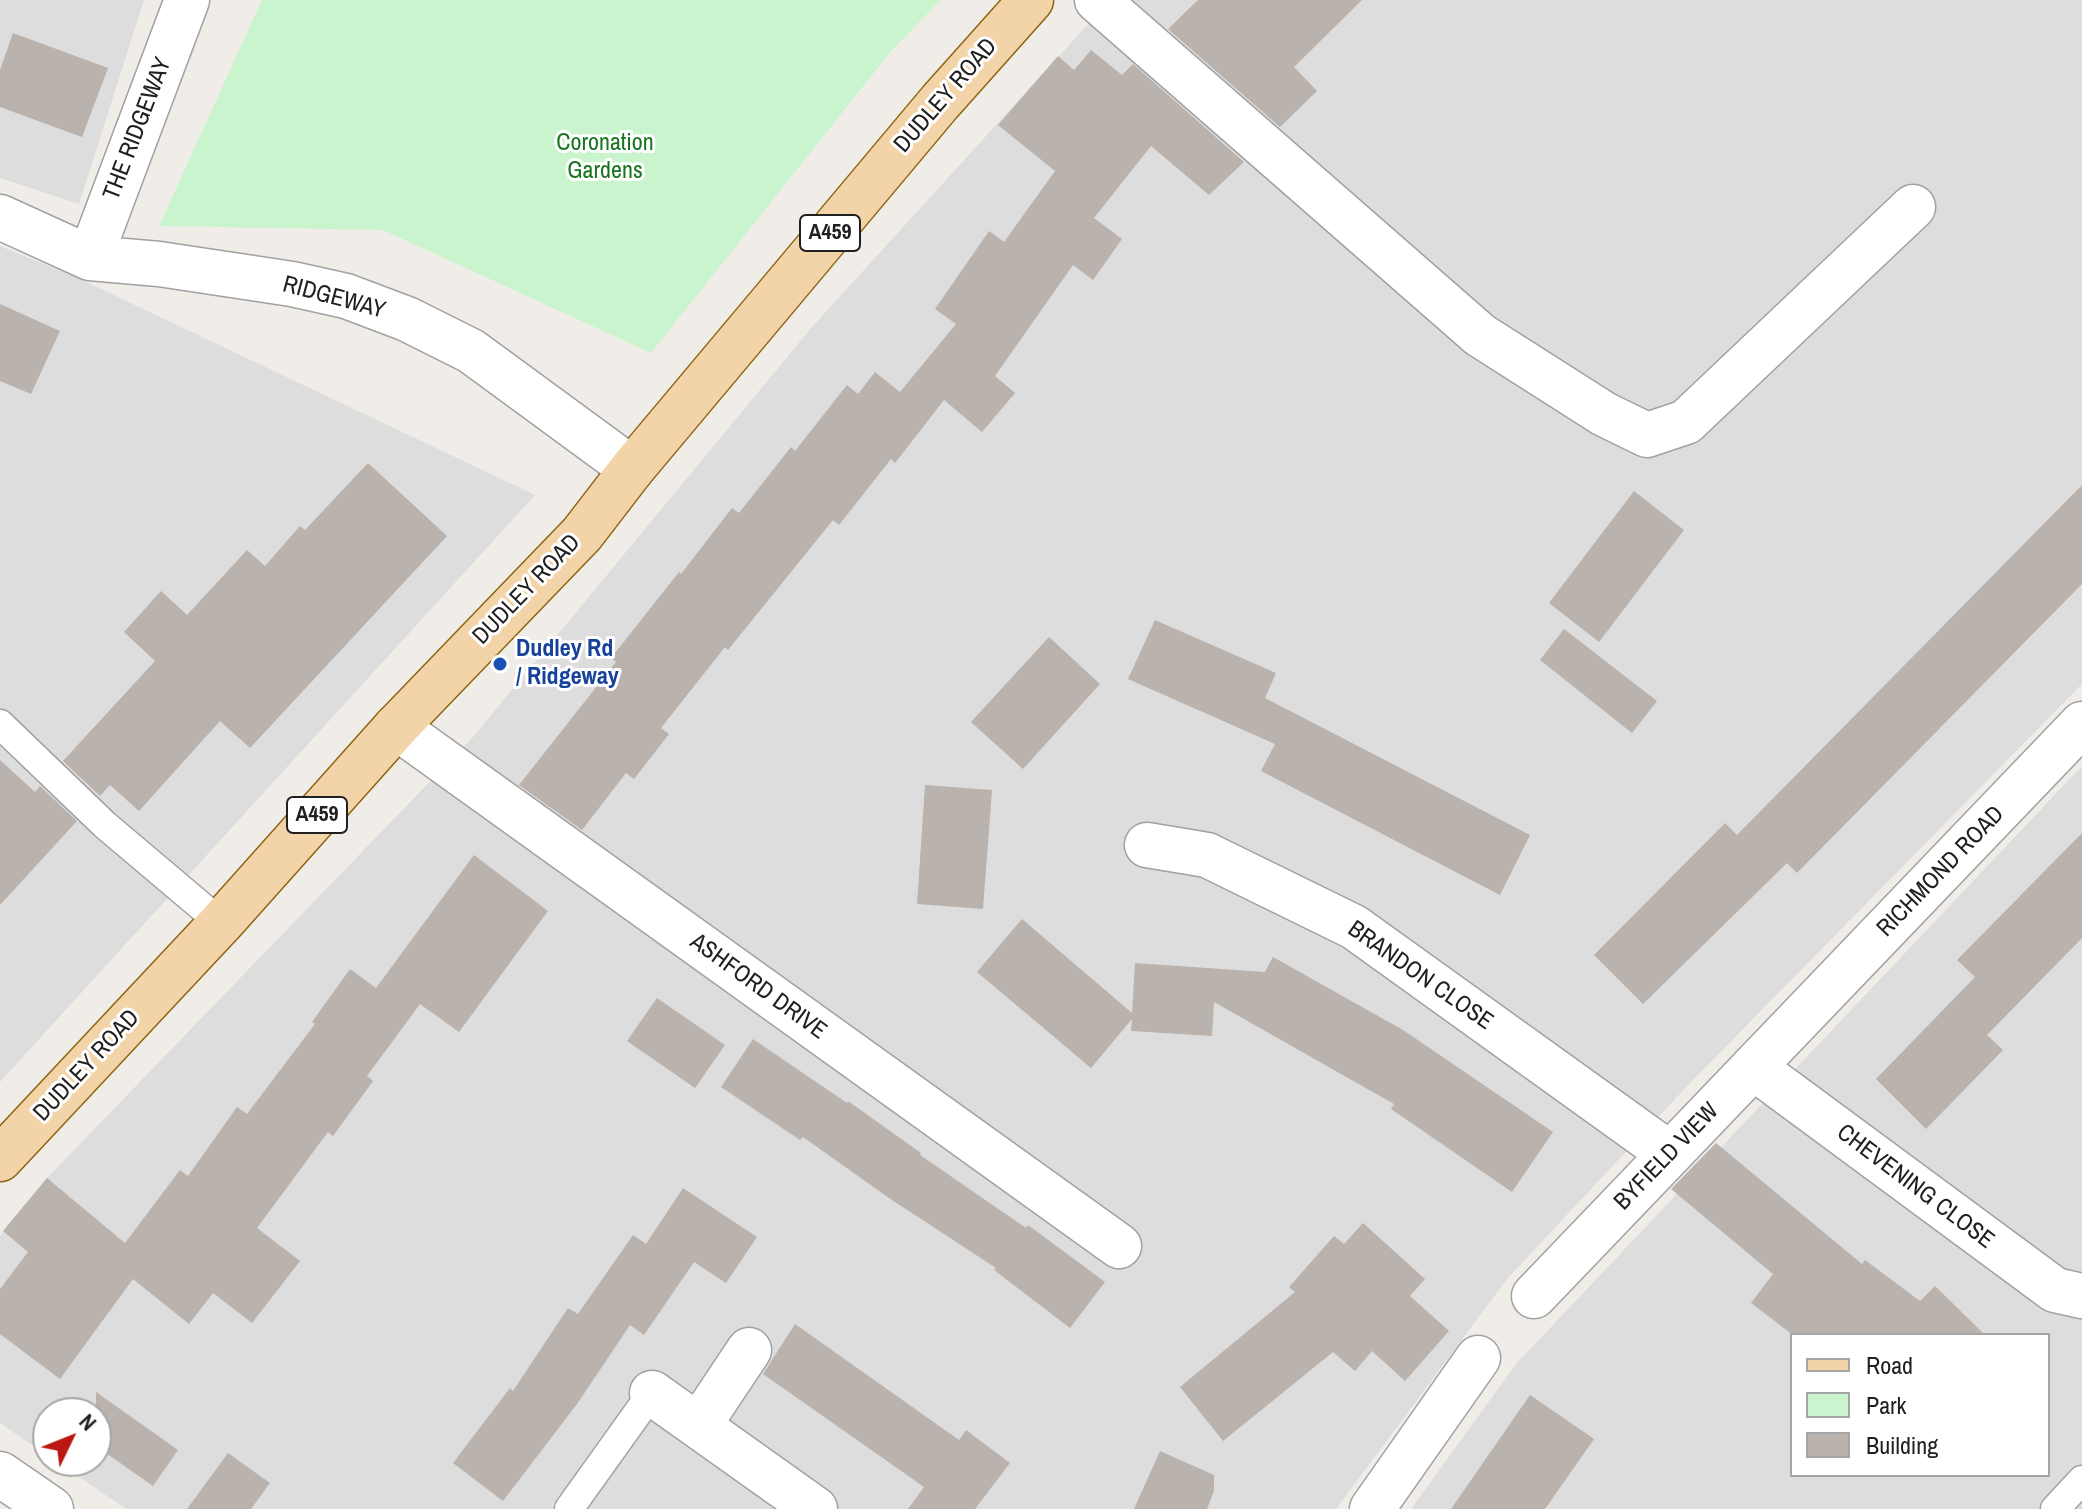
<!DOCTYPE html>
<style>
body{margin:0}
#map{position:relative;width:2082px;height:1509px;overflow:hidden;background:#f0ede8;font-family:"Archivo Narrow",sans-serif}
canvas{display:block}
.legend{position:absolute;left:1790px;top:1333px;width:260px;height:144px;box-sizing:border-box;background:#fff;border:2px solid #a6a6a6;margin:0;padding:10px 14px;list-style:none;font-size:24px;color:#202020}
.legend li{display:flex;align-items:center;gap:16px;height:40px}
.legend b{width:40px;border:2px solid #a6a6a6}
.north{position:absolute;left:32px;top:1397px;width:80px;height:80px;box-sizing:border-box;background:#fff;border:2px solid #a6a6a6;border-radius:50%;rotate:47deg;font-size:22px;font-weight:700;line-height:32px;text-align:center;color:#202020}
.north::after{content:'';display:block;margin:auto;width:28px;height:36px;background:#bc1715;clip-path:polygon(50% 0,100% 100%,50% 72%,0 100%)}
</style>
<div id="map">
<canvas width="2082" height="1509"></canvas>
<ul class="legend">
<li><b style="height:10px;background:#f3d4a9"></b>Road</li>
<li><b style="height:22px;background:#caf4ce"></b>Park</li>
<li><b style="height:22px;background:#b9b2ad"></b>Building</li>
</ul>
<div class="north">N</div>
</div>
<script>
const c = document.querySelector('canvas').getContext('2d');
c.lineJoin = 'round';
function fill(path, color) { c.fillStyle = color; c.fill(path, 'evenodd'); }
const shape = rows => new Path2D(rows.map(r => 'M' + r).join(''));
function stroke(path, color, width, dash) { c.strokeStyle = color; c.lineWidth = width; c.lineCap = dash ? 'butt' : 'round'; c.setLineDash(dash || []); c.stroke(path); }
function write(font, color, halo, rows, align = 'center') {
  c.font = font + ' "Archivo Narrow",sans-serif'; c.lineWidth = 6; c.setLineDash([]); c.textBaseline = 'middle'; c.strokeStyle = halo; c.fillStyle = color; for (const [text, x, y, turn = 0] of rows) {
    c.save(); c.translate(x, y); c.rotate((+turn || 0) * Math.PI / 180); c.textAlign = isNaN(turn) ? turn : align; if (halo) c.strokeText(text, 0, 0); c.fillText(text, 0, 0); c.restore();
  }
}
const residential = shape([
 [0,0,144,0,79,204,0,178],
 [1110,0,2082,0,2082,684,1691,1082,1507,1279,1336,1509,126,1509,56,1461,96,1461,96,1413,48,1413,48,1456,0,1423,0,1236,47,1178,473,737,812,327],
 [0,246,78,278,535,495,0,1082],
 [2082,766,2082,1509,1411,1509,1516,1364],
 [1792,1335,2048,1335,2048,1475,1792,1475]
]);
const park = shape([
 [262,0,941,0,892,50,651,353,383,230,159,226]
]);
const building = shape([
 [1198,0,1362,0,1294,67,1317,91,1280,127,1168,29],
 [13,33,108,68,82,137,0,107,0,70],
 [1091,50,1122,75,1133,64,1244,162,1209,195,1151,146,1094,218,1122,239,1093,280,1073,265,995,376,1015,393,982,432,944,400,895,463,891,459,839,525,833,520,728,650,725,647,661,728,669,734,634,779,626,773,582,830,519,785,616,662,611,658,679,572,681,574,732,508,739,513,791,447,795,451,847,385,858,394,875,372,900,392,956,324,935,309,989,231,1004,242,1055,171,998,125,1058,56,1074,70],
 [0,304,60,331,31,394,0,381],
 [368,463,447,536,250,748,220,721,139,811,110,785,100,796,63,761,155,661,124,632,161,591,187,615,247,550,265,566,300,526,305,530],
 [2082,485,2082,584,1797,873,1787,863,1643,1004,1594,955,1725,823,1737,835],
 [1634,491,1684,530,1599,642,1549,603],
 [1155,620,1276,673,1265,698,1530,835,1500,895,1261,771,1275,744,1128,679],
 [1564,629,1657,701,1632,733,1540,660],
 [1049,637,1100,684,1023,769,971,722],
 [0,760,35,792,40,786,77,821,0,905],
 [925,785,992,790,983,909,917,904],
 [2082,833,2082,938,1987,1035,2003,1050,1926,1129,1876,1079,1975,977,1957,960],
 [474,855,548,911,459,1032,420,1004,367,1076,373,1081,333,1136,328,1132,257,1228,300,1261,252,1323,213,1293,189,1324,133,1279,60,1379,0,1334,0,1289,28,1252,3,1231,47,1178,125,1243,180,1170,188,1176,237,1107,247,1114,315,1024,312,1022,350,969,376,988],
 [1022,919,1132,1013,1135,963,1265,972,1273,957,1403,1030,1553,1132,1512,1192,1391,1109,1394,1104,1214,1002,1212,1036,1131,1031,1132,1019,1091,1068,977,972],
 [657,998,725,1045,695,1088,627,1041],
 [753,1039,847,1103,848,1101,921,1153,920,1155,1026,1228,1028,1225,1105,1282,1070,1328,994,1270,996,1268,889,1198,803,1137,800,1140,721,1087],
 [1716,1143,1862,1264,1865,1260,1920,1301,1935,1286,1985,1335,1793,1335,1751,1303,1773,1274,1671,1189],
 [683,1188,757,1237,726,1283,694,1262,644,1335,630,1325,577,1404,503,1501,453,1463,510,1388,513,1391,568,1308,578,1314,633,1235,646,1244],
 [1363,1223,1425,1279,1410,1296,1449,1331,1405,1381,1372,1351,1355,1371,1333,1352,1223,1441,1180,1387,1295,1292,1289,1287,1334,1236,1344,1244],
 [795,1324,959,1440,966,1430,1010,1463,975,1509,908,1509,924,1487,763,1374],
 [96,1392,178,1450,153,1486,96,1446],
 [1530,1395,1594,1439,1545,1509,1451,1509],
 [1160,1451,1214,1475,1214,1491,1207,1509,1134,1509],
 [228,1453,270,1483,251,1509,187,1509]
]);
const lane = shape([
 [0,724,105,825,221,923],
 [569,1509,652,1393],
 [2055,1509,2082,1480]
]);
const street = shape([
 [1097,0,1480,335,1604,414,1647,435,1686,422,1913,207],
 [0,217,90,258,159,264,292,284,346,296,407,319,471,351,632,469],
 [90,258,187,0],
 [396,727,1119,1246],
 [1147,845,1207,855,1354,927,1670,1154],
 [1753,1067,2055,1290,2082,1296],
 [1534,1296,2082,724],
 [652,1393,815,1509],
 [699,1425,749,1350],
 [0,1474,51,1509],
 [1372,1509,1478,1358]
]);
const primary = shape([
 [0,1159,221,923,396,727,582,534,632,469,940,102,1031,0]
]);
const markers = [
 [500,664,8,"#1a4fb4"]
];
const shields = [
 [830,233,60],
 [317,815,60]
];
const shieldNames = [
 ["A459",830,233],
 ["A459",317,815]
];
const streetNames = [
 ["DUDLEY ROAD",946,96,-49],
 ["THE RIDGEWAY",138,129,-69],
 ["RIDGEWAY",334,298,15],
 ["DUDLEY ROAD",527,590,-46],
 ["RICHMOND ROAD",1941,872,-46],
 ["BRANDON CLOSE",1420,976,35],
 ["ASHFORD DRIVE",758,987,36],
 ["DUDLEY ROAD",87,1066,-47],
 ["BYFIELD VIEW",1667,1157,-46],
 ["CHEVENING CLOSE",1915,1187,37]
];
const parkNames = [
 ["Coronation",605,144],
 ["Gardens",605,172]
];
const transitNames = [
 ["Dudley Rd",516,650],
 ["/ Ridgeway",516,678]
];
fill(residential, '#dedddd');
fill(park, '#caf4ce');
fill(building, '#b9b2ad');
stroke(lane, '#a1a1a1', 31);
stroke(street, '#a1a1a1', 47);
stroke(primary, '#8d6510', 47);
stroke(lane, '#fff', 28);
stroke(street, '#fff', 44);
stroke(primary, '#f3d4a9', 44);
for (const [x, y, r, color] of markers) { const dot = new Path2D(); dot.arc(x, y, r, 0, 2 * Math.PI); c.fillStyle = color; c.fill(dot); stroke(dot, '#fff', 3); }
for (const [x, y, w] of shields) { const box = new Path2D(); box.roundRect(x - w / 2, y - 18, w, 36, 6); c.fillStyle = '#fff'; c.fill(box); stroke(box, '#202020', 2); }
write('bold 22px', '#202020', null, shieldNames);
write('24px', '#202020', '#fff', streetNames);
write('24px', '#177520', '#fff', parkNames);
write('bold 24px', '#164399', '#fff', transitNames, 'left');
</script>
